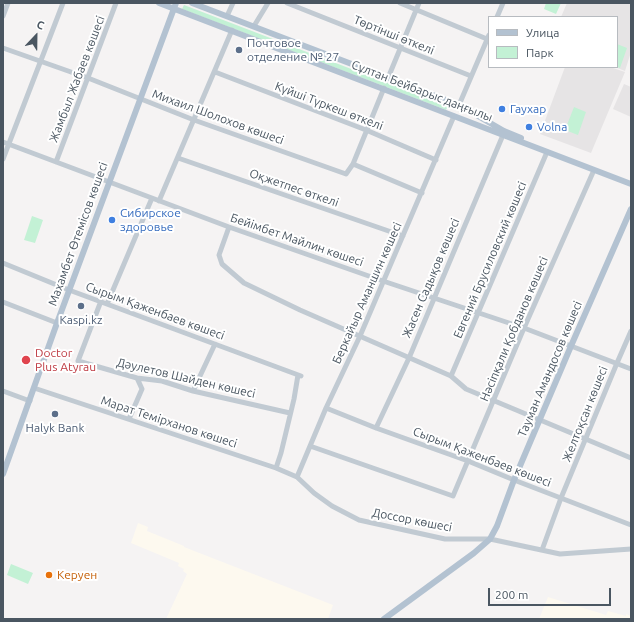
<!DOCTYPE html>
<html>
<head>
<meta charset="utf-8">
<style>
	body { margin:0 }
	#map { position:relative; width:634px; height:622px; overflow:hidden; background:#f5f3f3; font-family:Ubuntu,sans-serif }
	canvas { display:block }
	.frame { position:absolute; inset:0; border:4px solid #4a5661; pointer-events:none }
	.legend { position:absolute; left:488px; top:16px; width:130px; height:52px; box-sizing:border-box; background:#fff; border:1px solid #b7bbc0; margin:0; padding:5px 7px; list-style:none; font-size:12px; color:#4a5661 }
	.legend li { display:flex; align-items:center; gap:8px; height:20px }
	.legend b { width:20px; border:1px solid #b7bbc0 }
	.north { position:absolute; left:16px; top:16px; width:40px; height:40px; -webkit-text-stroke:3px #fff; paint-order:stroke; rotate:22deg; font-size:11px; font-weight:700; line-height:16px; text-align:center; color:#4a5661 }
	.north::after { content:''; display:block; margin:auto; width:14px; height:18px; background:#4a5661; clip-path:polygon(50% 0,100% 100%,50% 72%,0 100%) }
	.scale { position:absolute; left:488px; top:588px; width:123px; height:18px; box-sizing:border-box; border:2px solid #4a5661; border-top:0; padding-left:5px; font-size:12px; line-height:14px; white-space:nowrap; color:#4a5661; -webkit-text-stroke:3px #fff; paint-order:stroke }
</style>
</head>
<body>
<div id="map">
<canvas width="634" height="622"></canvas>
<div class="frame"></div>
<ul class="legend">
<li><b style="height:5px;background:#b3c2d1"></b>Улица</li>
<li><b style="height:11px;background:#c3f1d5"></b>Парк</li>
</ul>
<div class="north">С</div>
<div class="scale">200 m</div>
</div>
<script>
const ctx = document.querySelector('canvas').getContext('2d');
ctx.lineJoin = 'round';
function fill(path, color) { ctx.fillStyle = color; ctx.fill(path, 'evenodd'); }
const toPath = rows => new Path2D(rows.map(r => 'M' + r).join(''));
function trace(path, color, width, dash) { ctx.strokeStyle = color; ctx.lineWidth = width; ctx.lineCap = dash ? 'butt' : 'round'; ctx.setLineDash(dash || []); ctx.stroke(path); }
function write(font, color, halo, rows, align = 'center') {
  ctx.font = font + ' Ubuntu,sans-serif'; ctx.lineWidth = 4; ctx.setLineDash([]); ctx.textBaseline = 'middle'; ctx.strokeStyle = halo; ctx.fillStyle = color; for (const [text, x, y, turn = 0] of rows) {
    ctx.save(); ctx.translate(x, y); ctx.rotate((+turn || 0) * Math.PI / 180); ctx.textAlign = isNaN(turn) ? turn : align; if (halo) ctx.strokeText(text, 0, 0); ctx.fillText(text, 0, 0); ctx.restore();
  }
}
const commercial = toPath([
	[138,523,148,527,147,531,184,546,184,547,333,605,328,619,166,619,187,574,183,571,184,569,178,566,179,563,131,543],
	[548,597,606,615,608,611,626,616,626,614,631,616,631,619,539,619]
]);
const education = toPath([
	[567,3,631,3,631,52,625,71,615,67,617,67,617,17,561,17],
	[565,67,610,67,625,72,591,153,540,134],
	[624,84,631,87,631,117,613,109]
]);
const green = toPath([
	[546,3,561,3,556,14,544,9],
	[184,5,448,106,446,110,182,9],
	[617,44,627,48,620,68,617,67],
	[574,107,586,112,578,135,565,130],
	[32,216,43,220,35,243,24,240],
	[11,564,33,573,28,584,7,575]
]);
const minor = toPath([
	[287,3,471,76],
	[400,3,487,39],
	[3,16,8,3],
	[227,16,233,3],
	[497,17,503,3],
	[254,26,268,3],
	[3,48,88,78,194,120,346,174,353,164,422,193],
	[215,72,366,130,436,160],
	[388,78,419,3],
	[459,105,489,35],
	[3,142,229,227,383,281,524,328,631,369],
	[178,158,403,236],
	[3,159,63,3],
	[56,162,116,3],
	[353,164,384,88],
	[159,201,232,30],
	[229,227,219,255,222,264,244,283,300,310,451,376,466,389,631,458],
	[3,263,69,290,301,376],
	[101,301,78,361,137,378,162,381,193,391,290,413],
	[3,302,57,323],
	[107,304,152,198],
	[451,376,547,152],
	[34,388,276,468,297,477,314,493,332,506,359,520,445,539,490,539,560,554,631,549],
	[3,391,30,401],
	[193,391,215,344],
	[326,408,376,428,468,461,514,480,631,525],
	[129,419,142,389,137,378],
	[376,428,409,358,503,135],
	[310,446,453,496,524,328,594,170],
	[276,468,281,453,294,399,298,375],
	[297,477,326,408,360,336,454,116],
	[542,550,561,498,617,363,631,331]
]);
const major = toPath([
	[159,3,631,184],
	[192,3,459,105,504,131,521,138],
	[3,474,57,323,176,3],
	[384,619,474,553,490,539,497,526,514,480,571,346,631,209]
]);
const markers = [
	[239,50,4,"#5c6f8a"],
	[502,109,4,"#3f7fe0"],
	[529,127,4,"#3f7fe0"],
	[112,220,4,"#3f7fe0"],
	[81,306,4,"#5c6f8a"],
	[26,360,5,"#e0444e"],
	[55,414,4,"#5c6f8a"],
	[49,575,4,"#e8710a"]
];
const streetNames = [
	["Төртінші өткелі",394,35,22],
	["Жамбыл Жабаев көшесі",77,79,-69],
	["Сұлтан Бейбарыс даңғылы",422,91,21],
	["Күйші Түркеш өткелі",329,106,21],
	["Михаил Шолохов көшесі",218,117,20],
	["Оқжетпес өткелі",294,188,19],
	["Махамбет Өтемісов көшесі",78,234,-70],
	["Бейімбет Майлин көшесі",297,240,19],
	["Евгений Брусиловский көшесі",490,260,-67],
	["Жасен Садықов көшесі",431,278,-67],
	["Беркайыр Аманшин көшесі",367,293,-66],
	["Сырым Қаженбаев көшесі",155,311,20],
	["Нәсіпқали Қобданов көшесі",514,329,-67],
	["Тауман Амандосов көшесі",550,369,-67],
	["Дәулетов Шайден көшесі",186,378,13],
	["Желтоқсан көшесі",585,414,-68],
	["Марат Темірханов көшесі",169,422,18],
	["Сырым Қаженбаев көшесі",482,457,21],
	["Доссор көшесі",412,520,11]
];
const serviceNames = [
	["Почтовое",247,43,"left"],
	["отделение № 27",247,57,"left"],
	["Kaspi.kz",81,320],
	["Halyk Bank",55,428]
];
const shopNames = [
	["Гаухар",510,109],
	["Volna",537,127],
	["Сибирское",120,213],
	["здоровье",120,227]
];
const healthNames = [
	["Doctor",35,353],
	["Plus Atyrau",35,367]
];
const foodNames = [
	["Керуен",57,575]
];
fill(commercial, '#fdf9ef');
fill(education, '#e6e4e5');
fill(green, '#c3f1d5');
trace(minor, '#c1cad2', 5);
trace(major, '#b3c2d1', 6);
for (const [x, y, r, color] of markers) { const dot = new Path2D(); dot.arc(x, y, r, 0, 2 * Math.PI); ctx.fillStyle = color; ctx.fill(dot); trace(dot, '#fff', 1.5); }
write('12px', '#4a5661', '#fff', streetNames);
write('12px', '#4e5e75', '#fff', serviceNames);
write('12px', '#366cbe', '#fff', shopNames, 'left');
write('12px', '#be3a42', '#fff', healthNames, 'left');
write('12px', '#c56008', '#fff', foodNames, 'left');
</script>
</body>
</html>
